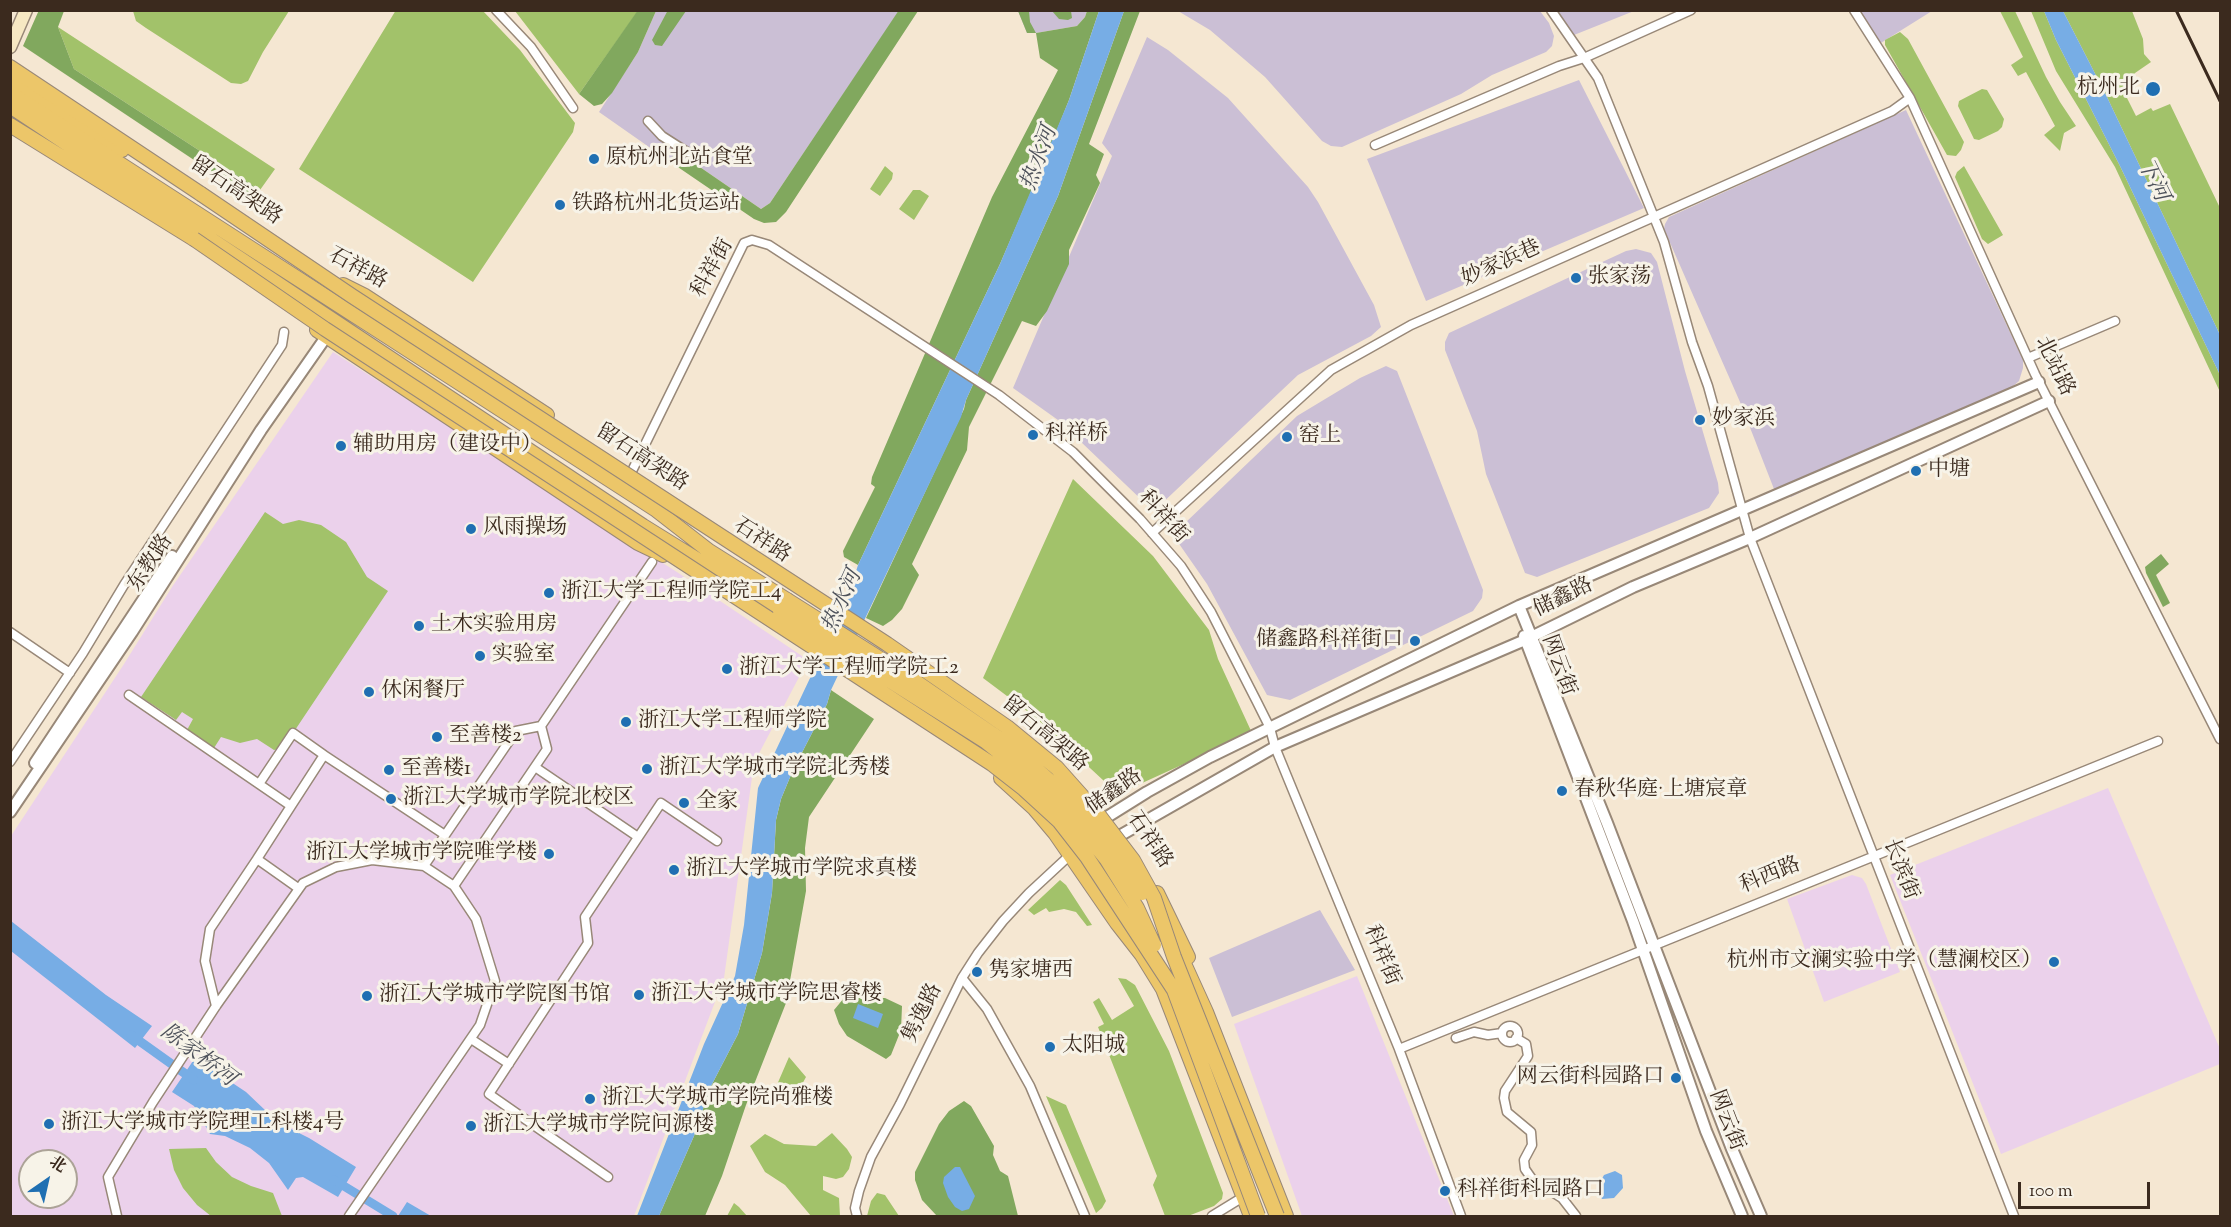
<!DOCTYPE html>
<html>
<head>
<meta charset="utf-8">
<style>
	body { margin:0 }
	#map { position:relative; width:2231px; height:1227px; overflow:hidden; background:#f5e7d2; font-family:"Sorts Mill Goudy","Noto Serif SC",serif }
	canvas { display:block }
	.frame { position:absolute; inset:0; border:12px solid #3b2a1e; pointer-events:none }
	.north { position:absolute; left:18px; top:1149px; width:60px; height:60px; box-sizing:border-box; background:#f7f3e8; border:2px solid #aca397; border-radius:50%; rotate:34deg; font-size:16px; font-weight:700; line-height:24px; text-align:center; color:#3b2a1e }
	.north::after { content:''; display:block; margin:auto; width:21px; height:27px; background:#1f6fb2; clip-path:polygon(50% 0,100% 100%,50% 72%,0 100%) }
	.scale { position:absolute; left:2018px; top:1182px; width:132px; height:27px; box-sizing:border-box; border:3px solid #3b2a1e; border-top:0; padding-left:8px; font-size:18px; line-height:21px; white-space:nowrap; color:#3b2a1e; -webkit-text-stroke:4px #f7f3e8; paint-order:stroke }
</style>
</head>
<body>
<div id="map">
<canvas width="2231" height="1227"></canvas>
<div class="frame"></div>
<div class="north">北</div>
<div class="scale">100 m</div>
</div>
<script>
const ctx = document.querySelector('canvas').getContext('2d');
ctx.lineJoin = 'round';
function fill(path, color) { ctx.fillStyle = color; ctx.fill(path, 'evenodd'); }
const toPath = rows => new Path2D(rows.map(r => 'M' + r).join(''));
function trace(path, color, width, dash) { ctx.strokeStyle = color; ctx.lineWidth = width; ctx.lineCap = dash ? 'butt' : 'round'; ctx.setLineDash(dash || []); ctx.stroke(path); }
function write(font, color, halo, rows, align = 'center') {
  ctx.font = font + ' "Sorts Mill Goudy","Noto Serif SC",serif'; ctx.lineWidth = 6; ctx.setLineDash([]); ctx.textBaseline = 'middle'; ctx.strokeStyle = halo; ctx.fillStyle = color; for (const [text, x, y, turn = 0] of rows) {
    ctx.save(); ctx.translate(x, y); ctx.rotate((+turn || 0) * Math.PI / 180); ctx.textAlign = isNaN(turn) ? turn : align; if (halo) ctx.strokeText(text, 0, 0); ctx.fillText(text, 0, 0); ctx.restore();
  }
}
const built = toPath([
	[333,352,680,574,808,660,754,763,724,978,634,1216,11,1216,11,836,124,664,172,587],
	[30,1161,66,1161,66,1197,30,1197],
	[2108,788,2220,1049,2220,1064,2001,1154,1890,875],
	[1852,875,1862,878,1866,884,1900,972,1824,1002,1787,899],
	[1357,976,1454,1216,1302,1216,1234,1024]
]);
const industrial = toPath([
	[656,11,899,11,770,203,761,209,694,163,673,156,669,161,599,112,638,52],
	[1018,11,1087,11,1085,17,1077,26,1036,33,1027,33],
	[1178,11,1540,11,1549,23,1554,36,1552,46,1546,52,1492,75,1461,94,1342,147,1331,146,1322,141,1265,77,1210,30],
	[1554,11,1634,11,1574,35],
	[1855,11,1932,11,1876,46],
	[1147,37,1168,50,1228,98,1308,187,1318,202,1374,305,1381,327,1371,336,1298,375,1157,508,1147,505,1058,420,1013,388,1112,156,1102,143],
	[1579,80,1644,208,1426,301,1367,159],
	[1906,110,2023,360,2023,368,2019,381,2005,393,1791,497,1774,489,1740,402,1664,229,1665,224,1669,217],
	[1636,249,1651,253,1657,262,1685,371,1718,483,1719,493,1709,508,1537,577,1525,573,1486,474,1477,431,1445,350,1445,342,1449,333,1626,251],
	[1386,366,1397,371,1483,590,1482,598,1473,611,1290,700,1267,695,1207,584,1175,538,1184,524,1297,416,1360,378],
	[1320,910,1355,970,1232,1017,1209,958]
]);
const green = toPath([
	[396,10,483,11,520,50,575,123,573,132,473,282,299,169],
	[133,11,133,10,289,11,263,52,248,81,241,84,231,83,146,28,136,21],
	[515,11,638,11,579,94],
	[2000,11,2015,11,2046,77,2060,102,2076,126,2064,133,2060,151,2044,135,2055,126,2026,72,2018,76,2011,65,2023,57],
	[2031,11,2044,11,2056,40,2120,166,2220,375,2220,392,2115,167,2056,71],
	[2063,11,2132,11,2143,39,2144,54,2151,62,2135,73,2123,90,2136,116,2151,108,2153,111,2170,104,2220,208,2220,335,2107,97],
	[58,27,275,169,260,190,74,69],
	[1900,32,1908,39,1964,142,1961,150,1956,156,1947,155,1885,45,1885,40],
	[1982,89,1987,90,2004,119,2002,127,1998,131,1979,140,1974,139,1958,106,1959,101],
	[885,166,893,173,892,179,880,196,870,189],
	[1964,166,2003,235,1988,244,1982,239,1955,177,1957,172],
	[913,190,920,190,929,196,914,220,899,209],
	[1073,479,1153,556,1209,630,1218,659,1252,733,1118,794,1035,717,983,678],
	[265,512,283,524,299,520,321,525,346,542,367,577,388,591,283,748,274,750,257,739,240,743,221,737,214,748,187,730,193,719,182,712,176,720,141,697],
	[1060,880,1066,885,1092,925,1087,926,1076,912,1064,909,1049,912,1046,908,1034,915,1028,910],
	[1118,978,1126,979,1135,985,1169,1051,1223,1193,1222,1199,1214,1206,1188,1216,1165,1216,1153,1185,1157,1176,1098,1027,1104,1024,1093,1002,1099,998,1112,1020,1134,1006],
	[789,1057,806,1077,800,1088,799,1097,783,1093,776,1087],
	[1046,1096,1066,1105,1106,1201,1102,1208,1096,1213],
	[832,1133,847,1149,852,1157,849,1169,843,1177,836,1179,823,1176,823,1190,839,1198,840,1216,811,1216,785,1185,765,1172,750,1146,765,1134,784,1144,816,1146],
	[206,1148,216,1162,232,1177,251,1186,273,1193,282,1216,211,1216,197,1205,183,1188,174,1170,169,1149],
	[877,1193,885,1195,899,1216,867,1216,871,1201],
	[734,1203,739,1207,747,1216,727,1216]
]);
const forest = toPath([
	[39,10,64,11,58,27,74,69,260,190,254,200,23,46],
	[638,10,656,11,638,52,612,93,602,104,594,106,579,94],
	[668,10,686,11,662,46,655,45,652,40],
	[899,10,918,11,786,212,776,222,764,223,754,219,669,161,673,156,694,163,761,209,770,203],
	[1018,11,1029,11,1030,22,1036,33,1077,26,1085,17,1087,11,1099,11,1069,100,1046,157,1000,264,858,565,844,557,843,551,875,487,871,484,872,477,992,197,1058,70,1040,58,1036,33,1027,33],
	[1052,11,1071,11,1072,18,1068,20,1059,19],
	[1124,11,1140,11,1089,144,1104,154,1096,175,1100,183,1069,250,1069,264,1047,311,1036,326,1022,321,969,427,967,450,912,564,919,575,902,609,892,620,883,626,866,618,964,409,966,400,1058,196],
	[2161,554,2169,564,2156,575,2170,603,2163,607,2146,573,2145,567],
	[831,690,874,719,809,817,805,848,806,891,786,1003,746,1105,722,1176,705,1216,659,1216,694,1136,710,1088,738,1034,762,953,772,893,776,820,781,799,793,770,827,704],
	[844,998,885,998,902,1006,901,1030,891,1055,886,1059,847,1036,839,1024,834,1010],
	[964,1101,971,1106,994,1146,993,1155,1000,1171,1008,1176,1018,1216,937,1216,922,1200,915,1180,915,1172,939,1124,949,1111]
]);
const water = toPath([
	[1099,11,1124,11,1058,196,966,400,961,417,831,690,827,704,793,770,781,799,776,820,772,893,762,953,738,1034,710,1088,694,1136,659,1216,637,1216,704,1044,735,976,744,925,758,788,847,600,858,565,1000,264,1069,100],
	[2044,11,2063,11,2107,97,2220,335,2220,375,2120,166,2056,40],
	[11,921,106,995,152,1026,135,1048,11,951],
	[858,1004,883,1014,878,1028,853,1018],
	[195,1058,246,1092,266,1111,285,1126,309,1138,356,1167,338,1197,303,1177,296,1178,288,1190,269,1163,250,1148,225,1136,210,1134,194,1106,172,1092],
	[955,1167,960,1167,975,1196,969,1209,962,1211,955,1207,948,1197,943,1183,944,1177],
	[1615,1171,1622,1175,1623,1188,1614,1198,1602,1199,1598,1192,1599,1184,1604,1175],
	[407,1202,431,1216,398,1216]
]);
const canal = toPath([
	[131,1035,194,1080],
	[334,1180,393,1216]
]);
const minor = toPath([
	[496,10,531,47,573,108],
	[1551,10,1598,78,1664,242,1692,342,1708,386,1750,538,2014,1216],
	[1854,10,1910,98,2035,374,2220,739],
	[648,121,662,136,687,152,702,156],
	[1375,145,1559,66,1584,58,1691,10],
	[2028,358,2115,321],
	[632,471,744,243,752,240,769,245,999,395,1073,452,1140,519,1181,566,1211,612,1257,702,1270,728,1275,747,1399,1049,1461,1216],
	[1152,533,1331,370,1411,325,1892,111,1910,98],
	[10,632,70,673],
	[129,695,291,806,257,859],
	[324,755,445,835],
	[10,762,83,653,124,585,282,345,284,332],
	[535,767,638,837],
	[259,784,293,733,324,755,291,806],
	[424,866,516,731,541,726,652,562],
	[454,886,547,749,541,726],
	[962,978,987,1009,1030,1086,1085,1216],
	[216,1006,205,961,210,929,257,859,298,888],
	'1502 1034a8 8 0 1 1 16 0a8 8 0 1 1-16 0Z',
	[1456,1038,1474,1032,1488,1035,1502,1033],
	[1516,1038,1526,1044,1528,1056,1505,1091,1504,1098,1507,1112,1531,1132,1532,1145,1524,1160,1525,1169,1532,1179,1562,1198,1576,1216],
	[471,1039,509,1064],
	[1399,1049,2158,741],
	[608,1177,489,1094,588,943,585,917,661,803,717,841],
	[117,1216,108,1177,153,1102,216,1006,303,883,336,867,372,860,424,866,454,886,476,919,495,981,480,1025,349,1216],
	[857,1216,855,1208,859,1191,871,1157,900,1104,962,978,978,953,1003,921,1029,893,1070,855],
	[1212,1216,1243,1197]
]);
const tertiary = toPath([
	[1519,606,1607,823,1732,1149,1761,1216],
	[1524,636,1633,921,1706,1131,1742,1216],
	[35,763,172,556],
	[10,812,132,632,261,430,326,337],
	[1099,825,1107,817,1147,792,1210,757,1519,606,2039,382],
	[1109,839,1121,835,1275,747,1525,640,1633,587,1750,538,2049,401]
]);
const secondary = toPath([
	[10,47,26,10]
]);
const primary = toPath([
	[10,78,122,150],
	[343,285,365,296,547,415],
	[317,330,638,543,663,555],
	[1001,778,1034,808,1055,833,1117,923,1142,955,1163,989,1251,1216],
	[1157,893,1188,957]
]);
const trunk = toPath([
	[10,67,201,194],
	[10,93,655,509,709,551,787,600],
	[10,106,643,526,780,611],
	[10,125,194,239],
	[462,425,482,441],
	[1176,946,1206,1012,1286,1216]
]);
const rail = toPath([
	[2176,10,2220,101]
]);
const trunkBridge = toPath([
	[201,194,352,296,887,644,1007,727,1057,768,1098,814,1133,860,1154,898,1174,957,1277,1216],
	[194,239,325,329,992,764,1024,789,1059,821,1087,857,1174,990,1258,1216],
	[787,600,909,677,1010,746,1084,811,1114,851,1142,893],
	[780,611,985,741,1029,776,1075,820,1107,860,1137,908,1154,945]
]);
const markers = [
	[2153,89,8,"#1f6fb2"],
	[594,159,6,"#1f6fb2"],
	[560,205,6,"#1f6fb2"],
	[1576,278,6,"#1f6fb2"],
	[1700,420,6,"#1f6fb2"],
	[1033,435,6,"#1f6fb2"],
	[1287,437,6,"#1f6fb2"],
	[341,446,6,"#1f6fb2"],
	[1916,471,6,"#1f6fb2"],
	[471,529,6,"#1f6fb2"],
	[549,593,6,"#1f6fb2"],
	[419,626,6,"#1f6fb2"],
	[1415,641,6,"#1f6fb2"],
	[480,656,6,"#1f6fb2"],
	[727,669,6,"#1f6fb2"],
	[369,692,6,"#1f6fb2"],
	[626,722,6,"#1f6fb2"],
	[437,737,6,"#1f6fb2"],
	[647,769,6,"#1f6fb2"],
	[389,770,6,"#1f6fb2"],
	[1562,791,6,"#1f6fb2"],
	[391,799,6,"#1f6fb2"],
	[684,803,6,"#1f6fb2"],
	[549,854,6,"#1f6fb2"],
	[674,870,6,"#1f6fb2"],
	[2054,962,6,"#1f6fb2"],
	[977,972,6,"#1f6fb2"],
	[639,995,6,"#1f6fb2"],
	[367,996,6,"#1f6fb2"],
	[1050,1047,6,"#1f6fb2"],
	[1676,1078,6,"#1f6fb2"],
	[590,1099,6,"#1f6fb2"],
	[49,1124,6,"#1f6fb2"],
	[471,1126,6,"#1f6fb2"],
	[1445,1191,6,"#1f6fb2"]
];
const poiNames = [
	["杭州北",2140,89,"right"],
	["原杭州北站食堂",606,159],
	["铁路杭州北货运站",572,205],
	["张家荡",1588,278],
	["妙家浜",1712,420],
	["科祥桥",1045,435],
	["窑上",1299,437],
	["辅助用房（建设中）",353,446],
	["中塘",1928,471],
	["风雨操场",483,529],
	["浙江大学工程师学院工4",561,593],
	["土木实验用房",431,626],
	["储鑫路科祥街口",1403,641,"right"],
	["实验室",492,656],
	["浙江大学工程师学院工2",739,669],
	["休闲餐厅",381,692],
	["浙江大学工程师学院",638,722],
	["至善楼2",449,737],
	["浙江大学城市学院北秀楼",659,769],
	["至善楼1",401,770],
	["春秋华庭·上塘宸章",1574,791],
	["浙江大学城市学院北校区",403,799],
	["全家",696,803],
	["浙江大学城市学院唯学楼",537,854,"right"],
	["浙江大学城市学院求真楼",686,870],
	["杭州市文澜实验中学（慧澜校区）",2042,962,"right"],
	["隽家塘西",989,972],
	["浙江大学城市学院思睿楼",651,995],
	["浙江大学城市学院图书馆",379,996],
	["太阳城",1062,1047],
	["网云街科园路口",1664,1078,"right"],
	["浙江大学城市学院尚雅楼",602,1099],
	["浙江大学城市学院理工科楼4号",61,1124],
	["浙江大学城市学院问源楼",483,1126],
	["科祥街科园路口",1457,1191]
];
const streetNames = [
	["留石高架路",235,192,34],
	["妙家浜巷",1502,265,-24],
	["科祥街",714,269,-61],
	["石祥路",357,270,28],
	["北站路",2053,367,64],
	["留石高架路",641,459,33],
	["科祥街",1162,518,48],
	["石祥路",761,542,33],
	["东教路",152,564,-57],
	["储鑫路",1564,599,-26],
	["网云街",1557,666,70],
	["留石高架路",1044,735,40],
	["储鑫路",1115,793,-35],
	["石祥路",1148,841,56],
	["长滨街",1899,870,69],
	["科西路",1771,877,-22],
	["科祥街",1380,956,68],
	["隽逸路",924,1014,-64],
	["网云街",1725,1121,69]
];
const waterNames = [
	["热水河",1041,159,-70],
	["下河",2151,181,64],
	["热水河",844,602,-66],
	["陈家桥河",197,1057,37]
];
fill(built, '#ebd1eb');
fill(industrial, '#cbbfd5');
fill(green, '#a2c26a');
fill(forest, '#81a85e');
fill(water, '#77ade5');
trace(canal, '#77ade5', 9);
trace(minor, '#988878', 11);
trace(tertiary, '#988878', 14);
trace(secondary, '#988878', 15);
trace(primary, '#988878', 16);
trace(trunk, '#988878', 16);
trace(minor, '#fff', 8);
trace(tertiary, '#fff', 10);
trace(secondary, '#f7e8c3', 12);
trace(primary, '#ecc669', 14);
trace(trunk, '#ecc669', 14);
trace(rail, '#3b2a1e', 3);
trace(trunkBridge, '#988878', 16, []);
trace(trunkBridge, '#ecc669', 14);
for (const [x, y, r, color] of markers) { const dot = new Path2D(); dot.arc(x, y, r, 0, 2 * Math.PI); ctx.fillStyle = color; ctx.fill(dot); trace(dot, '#f7f3e8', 2); }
write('21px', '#3b2a1e', '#f7f3e8', poiNames, 'left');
write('21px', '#3b2a1e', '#f7f3e8', streetNames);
write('italic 22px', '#4d515a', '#f7f3e8', waterNames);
</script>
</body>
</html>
